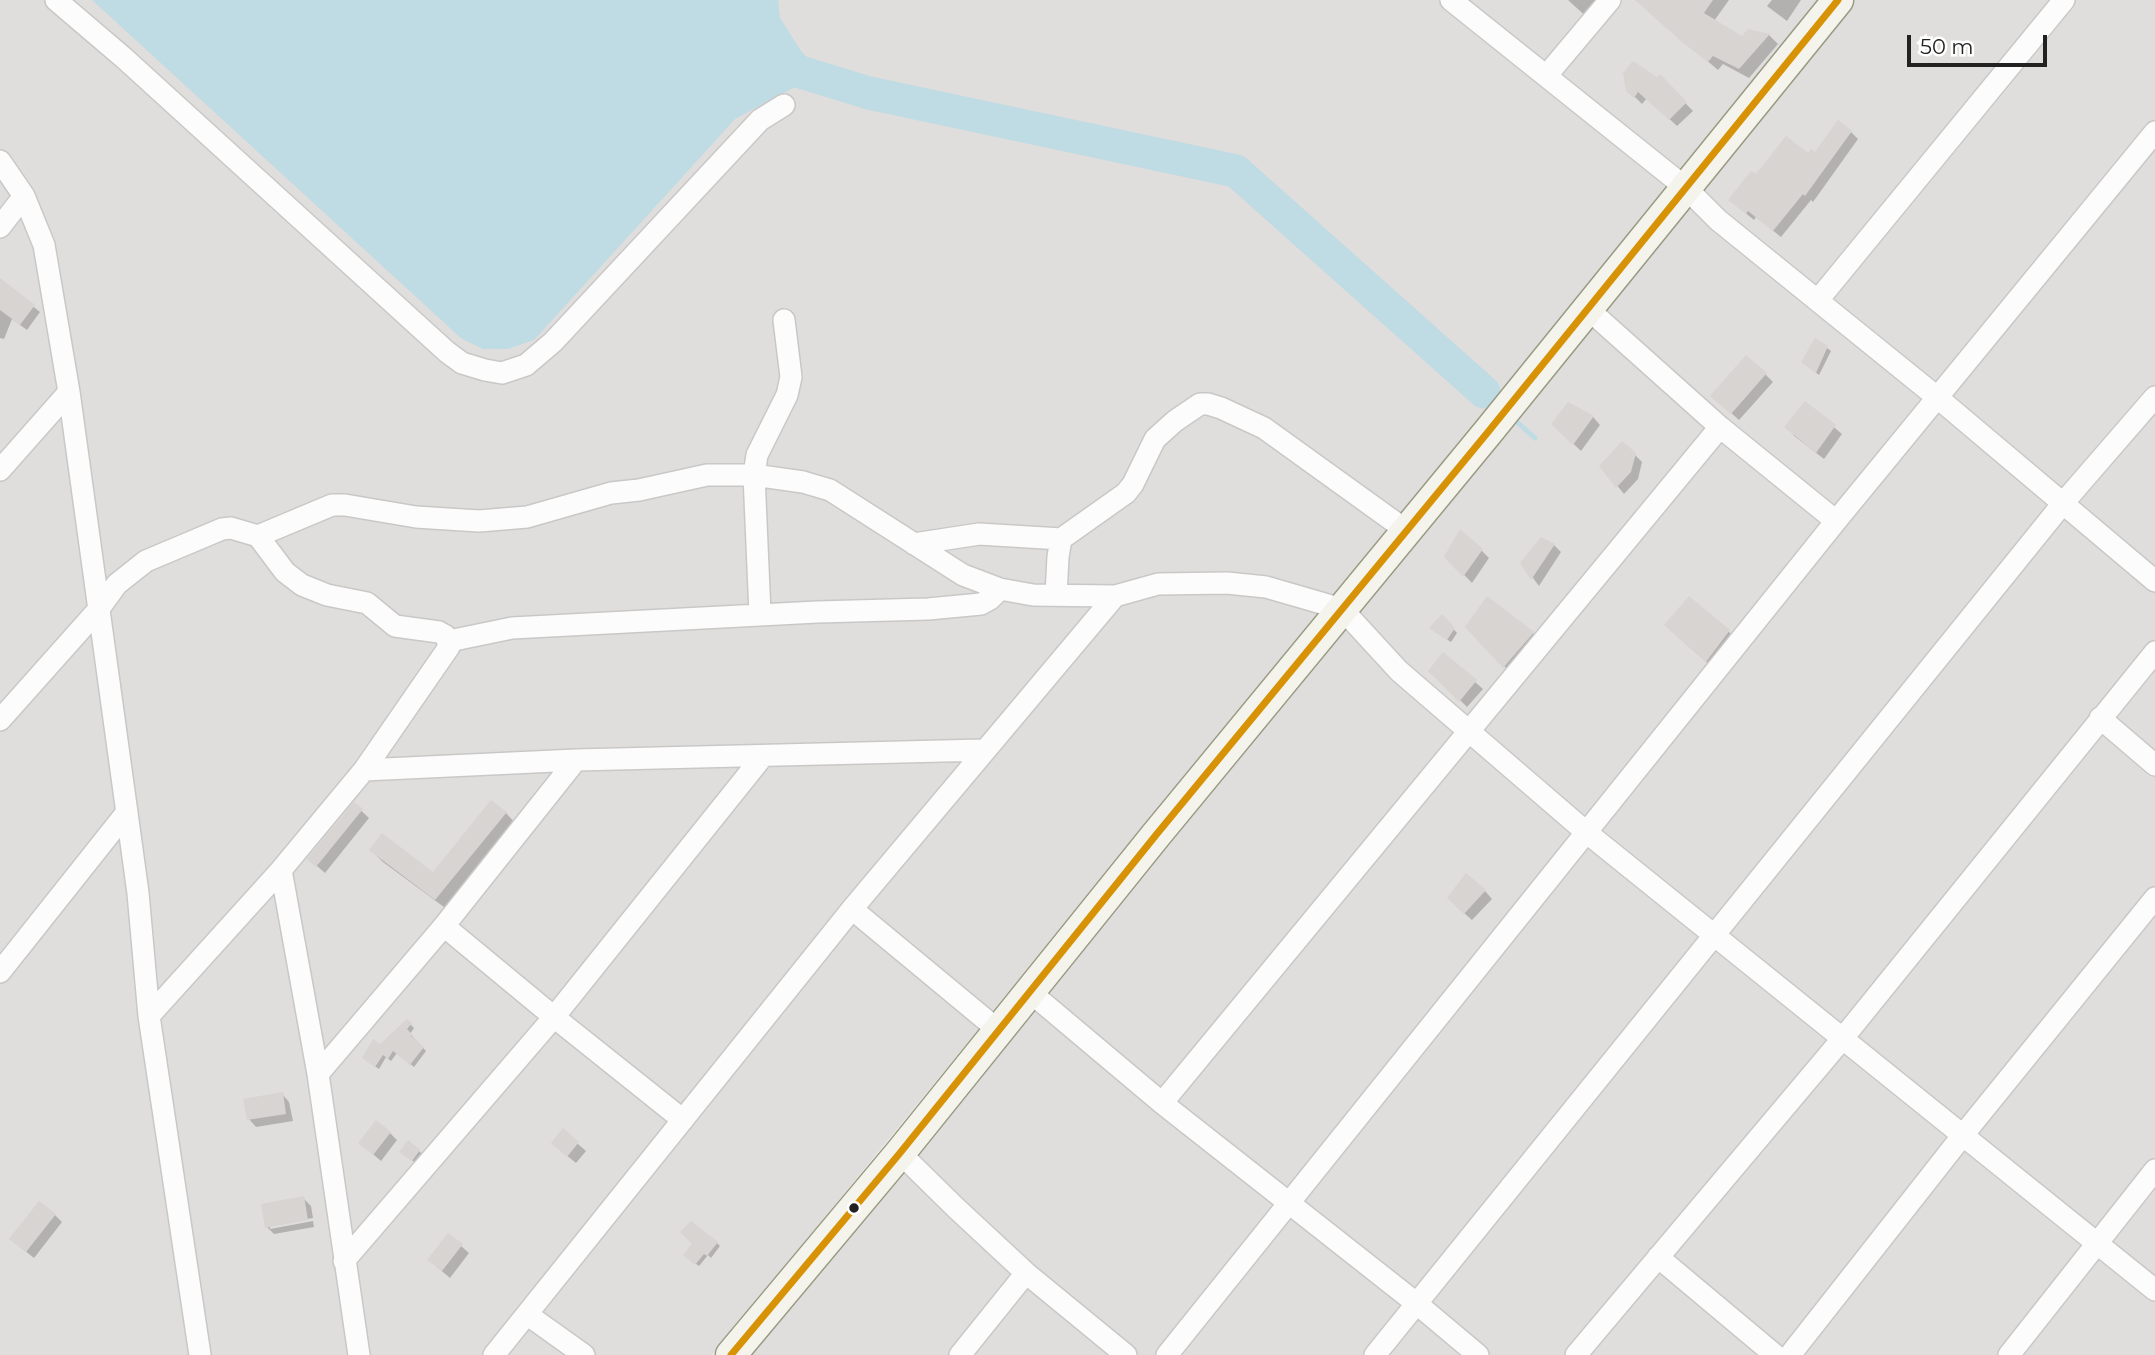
<!DOCTYPE html>
<html>
<head>
<meta charset="utf-8">
<style>
	body { margin:0 }
	#map { position:relative; width:2155px; height:1355px; overflow:hidden; background:#f0eeeb; font-family:Montserrat,sans-serif }
	canvas { display:block }
	.scale { position:absolute; left:1907px; top:35px; width:140px; height:32px; box-sizing:border-box; border:4px solid #222; border-top:0; padding-left:9px; font-size:21px; line-height:24px; white-space:nowrap; color:#222; -webkit-text-stroke:5px #fff; paint-order:stroke }
</style>
</head>
<body>
<div id="map">
<canvas width="2155" height="1355"></canvas>
<div class="scale">50 m</div>
</div>
<script>
const ctx = document.querySelector('canvas').getContext('2d');
ctx.lineJoin = 'round';
function fill(path, color) { ctx.fillStyle = color; ctx.fill(path, 'evenodd'); }
const toPath = rows => new Path2D(rows.map(r => 'M' + r).join(''));
function trace(path, color, width, dash) { ctx.strokeStyle = color; ctx.lineWidth = width; ctx.lineCap = dash ? 'butt' : 'round'; ctx.setLineDash(dash || []); ctx.stroke(path); }
const residential = toPath([
	[0,0,1821,0,712,1355,0,1355],
	[1853,0,2155,0,2155,1355,716,1355,1711,172]
]);
const water = toPath([
	[92,0,778,0,780,18,801,51,816,68,810,87,795,87,735,119,534,340,508,349,483,349,462,339]
]);
const shadow = toPath([
	[1568,0,1605,0,1591,21],
	[1642,0,1729,0,1714,21,1742,38,1749,31,1769,35,1778,44,1749,78,1723,64,1718,70,1650,12],
	[1772,0,1801,0,1787,21,1767,6],
	[1660,77,1693,111,1677,126,1647,98,1642,104,1628,90,1658,80],
	[1851,132,1858,139,1813,202,1811,200,1781,237,1756,217,1754,220,1738,207,1756,177,1815,154],
	[0,280,40,312,27,330,12,319,4,339,0,338],
	[1827,348,1831,351,1819,375,1806,365],
	[1765,374,1773,382,1739,420,1720,403],
	[1805,403,1842,434,1824,459,1793,435],
	[1593,417,1600,425,1581,451,1553,424],
	[1634,454,1642,462,1638,479,1624,494,1601,466],
	[1554,545,1561,552,1539,586,1522,563],
	[1481,550,1489,558,1472,583,1446,556],
	[1442,616,1457,633,1451,642,1434,631],
	[1729,632,1740,643,1718,672,1678,637],
	[1533,633,1544,644,1516,678,1504,666],
	[1443,654,1483,689,1467,707,1430,670],
	[355,805,369,818,325,873,309,859],
	[506,813,517,825,448,910,383,862,371,850,434,875],
	[1485,891,1492,899,1472,920,1456,906],
	[407,1021,414,1028,410,1034,426,1051,414,1067,397,1053,391,1061,386,1057,379,1069,367,1061],
	[282,1094,289,1102,293,1121,256,1127,249,1119],
	[563,1131,586,1151,576,1163,560,1150],
	[390,1133,397,1140,381,1161,368,1150],
	[419,1151,422,1154,416,1163,404,1155],
	[303,1198,311,1206,313,1218,270,1225,270,1229,313,1221,314,1227,274,1234,267,1227],
	[55,1215,62,1222,34,1258,19,1246],
	[717,1243,720,1246,711,1258,708,1255,699,1266,688,1258],
	[461,1246,469,1253,450,1278,437,1267]
]);
const stream = toPath([
	[1518,423,1535,438]
]);
const river = toPath([
	[771,63,869,93,1236,171,1484,392]
]);
const building = toPath([
	[1635,0,1713,0,1704,13,1742,36,1748,29,1770,34,1739,69,1713,56,1708,62,1682,42],
	[1633,61,1657,77,1660,74,1687,102,1669,120,1638,92,1634,98,1626,91,1623,73],
	[1838,120,1852,131,1805,196,1803,194,1773,231,1748,211,1746,214,1728,200,1751,171,1756,174,1786,136,1808,153,1811,149,1815,152],
	[0,278,35,305,20,325,0,310],
	[1815,338,1828,346,1816,373,1801,362],
	[1746,355,1767,373,1731,414,1710,396],
	[1805,401,1836,425,1816,453,1784,427],
	[1568,402,1594,416,1573,445,1551,424],
	[1622,441,1636,453,1631,472,1616,488,1599,466],
	[1460,529,1483,549,1463,577,1444,557],
	[1541,537,1555,544,1531,580,1520,563],
	[1487,596,1534,632,1503,668,1465,627],
	[1689,596,1730,630,1706,662,1664,625],
	[1442,614,1455,628,1447,640,1429,628],
	[1443,652,1477,680,1459,702,1428,671],
	[491,800,507,812,435,900,369,850,382,833,433,872],
	[354,802,363,809,316,867,307,859],
	[1466,873,1486,890,1464,914,1447,898],
	[407,1019,412,1023,407,1029,412,1034,411,1036,424,1047,410,1065,393,1051,388,1059,383,1055,375,1067,362,1058,373,1039,380,1044],
	[283,1092,286,1114,247,1120,243,1099],
	[376,1120,391,1132,373,1155,358,1143],
	[563,1128,579,1142,567,1157,551,1143],
	[408,1140,420,1150,412,1161,399,1152],
	[304,1196,308,1220,265,1228,261,1204],
	[39,1201,56,1214,26,1252,9,1239],
	[691,1221,718,1242,707,1256,704,1254,695,1265,683,1255,692,1244,680,1232],
	[448,1233,463,1244,442,1271,427,1260]
]);
const minor = toPath([
	[56,0,124,58,447,352,462,363,485,370,502,373,526,365,553,342,760,120,784,105],
	[1451,0,1686,188,1718,220,1938,398,2155,581],
	[1547,75,1610,0],
	[0,161,24,196,44,245,69,392,138,893,149,1016,200,1355],
	[0,227,24,196],
	[1818,300,2064,0],
	[1588,309,1720,427,1836,521],
	[0,470,69,392],
	[914,544,979,534,1061,539],
	[1056,595,1058,557,1061,539,1126,493,1133,484,1155,439,1175,421,1200,404,1208,404,1221,408,1264,428,1407,531],
	[760,614,754,475,757,455,787,395,791,377,784,320],
	[449,641,512,628,817,612,928,609,981,604,990,599,1000,589],
	[2100,718,2155,765],
	[0,720,98,610,117,584,146,561,222,529,231,528,258,536,332,505,345,505,416,517,479,521,527,517,611,493,639,490,707,475,754,475,803,482,830,490,963,575,1000,589,1033,595,1115,596],
	[364,770,576,760,983,750],
	[281,870,318,1074,359,1355],
	[852,909,998,1030],
	[444,926,554,1017,683,1120],
	[0,972,127,812],
	[1030,992,1162,1103,1416,1303,1478,1355],
	[149,1016,281,870,364,770,449,647,446,636,439,632,395,626,367,603,327,595,302,585,285,572,258,536],
	[318,1074,444,926,576,760],
	[1162,1103,1720,427],
	[900,1153,956,1208,1026,1273,1126,1355],
	[1658,1257,1775,1355],
	[344,1261,554,1017,763,756],
	[528,1315,584,1355],
	[494,1355,852,909,1115,596,1158,584,1227,583,1266,587,1342,609,1399,671,1586,832,2155,1290],
	[960,1355,1026,1273],
	[1167,1355,1836,521,2155,132],
	[1375,1355,2064,502,2155,397],
	[1576,1355,1843,1038,2155,652],
	[1790,1355,1963,1135,2155,898],
	[2009,1355,2155,1170]
]);
const secondary = toPath([
	[731,1355,900,1153,1156,835,1488,432,1838,0]
]);
const bus1 = toPath([
	[731,1355,900,1153,1156,835,1488,432,1838,0]
]);
const markers = [
	[854,1208,6,"#222"]
];
fill(residential, '#dfdedc');
fill(water, '#bfdbe3');
fill(shadow, '#0003');
trace(stream, '#bfdbe3', 5);
trace(river, '#bfdbe3', 33);
fill(building, '#d7d4d2');
trace(minor, '#c9c8c7', 24);
trace(secondary, '#999a82', 33);
trace(minor, '#fdfcfc', 21);
trace(secondary, '#f4f4ed', 30);
trace(bus1, '#d79205', 7);
for (const [x, y, r, color] of markers) { const dot = new Path2D(); dot.arc(x, y, r, 0, 2 * Math.PI); ctx.fillStyle = color; ctx.fill(dot); trace(dot, '#fff', 2.5); }
</script>
</body>
</html>
